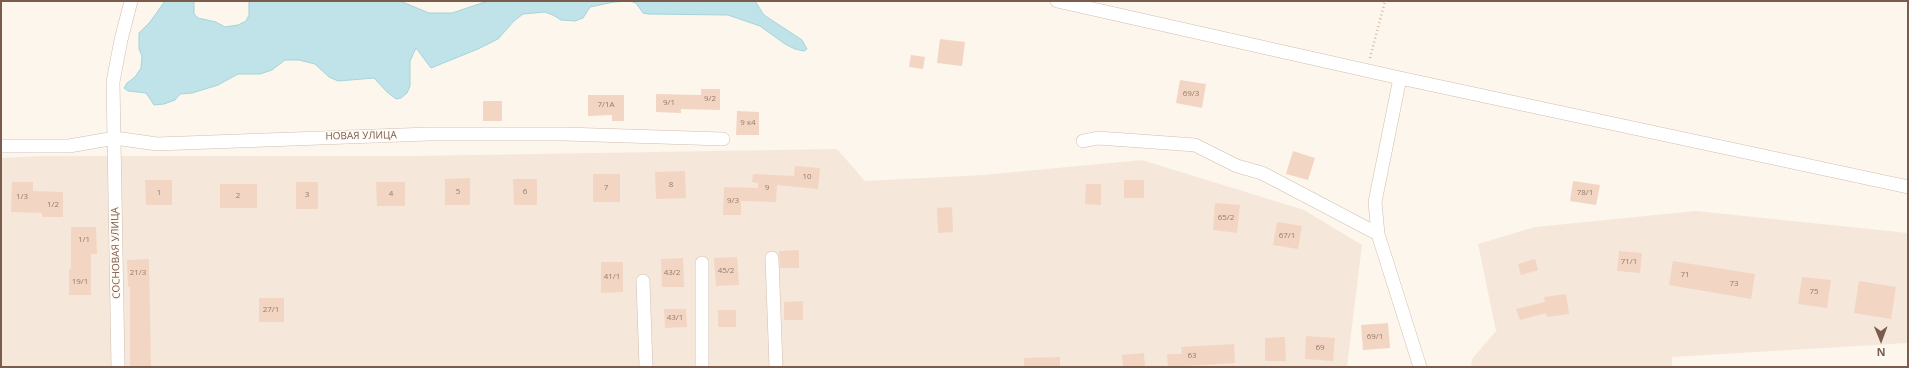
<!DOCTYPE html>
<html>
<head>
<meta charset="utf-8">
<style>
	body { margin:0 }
	#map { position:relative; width:1909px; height:368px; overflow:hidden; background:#fdf6ec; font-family:"Open Sans",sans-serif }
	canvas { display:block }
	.frame { position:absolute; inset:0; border:2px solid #7a5c4d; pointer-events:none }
	.north { position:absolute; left:1861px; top:320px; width:40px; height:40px; -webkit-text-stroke:3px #fffaf3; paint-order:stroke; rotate:179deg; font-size:11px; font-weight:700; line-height:16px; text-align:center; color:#7a5c4d }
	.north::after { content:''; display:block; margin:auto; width:14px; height:18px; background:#7a5c4d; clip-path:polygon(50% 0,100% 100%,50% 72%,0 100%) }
</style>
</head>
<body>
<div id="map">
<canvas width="1909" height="368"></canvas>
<div class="frame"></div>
<div class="north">N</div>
</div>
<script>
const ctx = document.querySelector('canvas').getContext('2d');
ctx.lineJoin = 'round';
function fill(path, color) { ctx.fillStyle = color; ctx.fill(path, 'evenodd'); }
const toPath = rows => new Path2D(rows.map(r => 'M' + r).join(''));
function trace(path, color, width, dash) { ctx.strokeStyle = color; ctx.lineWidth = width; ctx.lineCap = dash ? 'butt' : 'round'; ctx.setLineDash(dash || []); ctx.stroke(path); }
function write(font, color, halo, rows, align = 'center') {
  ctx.font = font + ' "Open Sans",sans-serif'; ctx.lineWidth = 3; ctx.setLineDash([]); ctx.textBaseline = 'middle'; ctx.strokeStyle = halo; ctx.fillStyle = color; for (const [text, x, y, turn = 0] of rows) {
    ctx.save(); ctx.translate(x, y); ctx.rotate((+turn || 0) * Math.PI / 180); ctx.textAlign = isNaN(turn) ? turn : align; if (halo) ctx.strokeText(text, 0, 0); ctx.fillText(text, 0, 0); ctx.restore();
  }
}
const residential = toPath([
	[837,149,865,181,983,175,1142,160,1304,210,1362,245,1347,367,1,367,1,158,40,156,413,156],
	[1696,211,1908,233,1908,343,1672,357,1672,367,1471,367,1472,359,1496,331,1478,244,1535,227]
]);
const water = toPath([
	[165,1,194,1,194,14,198,18,216,22,225,27,238,25,246,21,249,15,249,1,400,1,429,13,452,13,488,1,755,1,764,15,802,40,807,49,804,51,795,49,785,44,760,26,728,15,648,14,643,13,636,3,630,1,614,2,590,7,583,18,575,21,561,20,553,15,545,12,523,14,514,21,498,39,478,49,431,68,416,48,410,61,410,86,407,93,401,98,396,99,387,92,374,78,338,81,329,77,315,64,299,60,285,60,272,70,260,74,238,74,218,85,192,93,180,94,175,100,164,104,154,105,146,93,128,91,124,88,127,83,135,77,141,68,142,56,139,49,139,33,150,22,165,1]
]);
const building = toPath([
	[940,39,965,42,962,66,937,63],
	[911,55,925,57,923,69,909,67],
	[1180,80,1206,84,1202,108,1176,103],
	[701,89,720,89,720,110,681,109,681,113,656,112,656,94,701,95],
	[588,95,624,95,624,121,612,121,612,115,588,116],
	[483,101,502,101,502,121,483,121],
	[737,111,759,112,759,135,736,135],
	[1293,151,1315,158,1308,180,1286,174],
	[795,166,820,168,818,189,777,185,776,202,741,201,741,215,723,215,724,187,758,188,758,183,752,182,753,174,794,176],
	[685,171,686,198,656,199,655,172],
	[593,174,620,174,620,202,593,202],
	[470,178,470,205,445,205,445,179],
	[513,179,537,179,537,205,514,205],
	[145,180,172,180,172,205,146,205],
	[1124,180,1144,180,1144,198,1124,198],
	[1573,181,1600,185,1596,205,1570,201],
	[12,182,33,182,33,191,63,192,63,217,42,217,42,213,11,212],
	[296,182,318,182,318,209,296,209],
	[376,182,405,182,405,206,377,206],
	[220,184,257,184,257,208,220,208],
	[1086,184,1101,184,1101,205,1085,204],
	[1215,203,1240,205,1237,233,1213,230],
	[952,207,953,232,938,233,937,208],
	[1277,222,1302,226,1298,249,1273,245],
	[71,227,96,227,97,254,91,254,91,295,69,295,69,269,71,269],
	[799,250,799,268,780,268,779,251],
	[1619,251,1642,253,1640,273,1617,271],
	[737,257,739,285,716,286,714,258],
	[683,258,684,287,662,287,661,259],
	[149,259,151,367,130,367,130,287,128,287,127,260],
	[1535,259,1538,270,1521,275,1518,264],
	[1673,261,1755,274,1751,299,1669,285],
	[601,262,623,262,623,292,601,293],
	[1802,277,1831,280,1827,308,1798,304],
	[1859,281,1896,287,1891,319,1854,313],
	[1566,294,1569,314,1547,317,1546,313,1520,320,1516,309,1545,302,1544,297],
	[259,298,284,298,284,322,259,322],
	[803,301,803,320,784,320,784,302],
	[664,309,686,309,687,327,665,328],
	[718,310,736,310,736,327,718,327],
	[1388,323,1390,348,1363,350,1361,325],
	[1306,336,1335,338,1333,361,1305,359],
	[1285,337,1286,361,1265,361,1265,338],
	[1234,344,1235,363,1168,367,1167,354,1182,354,1181,347],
	[1144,353,1145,367,1123,367,1122,355],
	[1060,357,1060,367,1024,367,1024,358]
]);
const path = toPath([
	[1370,58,1385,1]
]);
const minor = toPath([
	[1057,1,1400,78,1908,187],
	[1400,78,1375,202,1378,234,1420,367],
	[1083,141,1098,138,1195,145,1237,166,1262,173,1378,234],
	[1,146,69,146,115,138,157,144,429,134,565,134,723,139],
	[772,258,776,367],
	[702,263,702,367],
	[643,281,646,367],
	[118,367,113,82,121,40,131,1]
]);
const numberNames = [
	["69/3",1191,94],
	["9/2",710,99],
	["9/1",669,103],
	["7/1А",606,105],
	["9 к4",748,123],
	["10",807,177],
	["8",671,185],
	["7",606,188],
	["9",767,188],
	["5",458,192],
	["6",525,192],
	["1",159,193],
	["78/1",1585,193],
	["4",391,194],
	["3",307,195],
	["2",238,196],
	["1/3",22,197],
	["9/3",733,201],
	["1/2",53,205],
	["65/2",1226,218],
	["67/1",1287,236],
	["1/1",84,240],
	["71/1",1629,262],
	["45/2",726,271],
	["21/3",138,273],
	["43/2",672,273],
	["71",1685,275],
	["41/1",612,277],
	["19/1",80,282],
	["73",1734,284],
	["75",1814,292],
	["27/1",271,310],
	["43/1",675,318],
	["69/1",1375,337],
	["69",1320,348],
	["63",1192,356]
];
const streetNames = [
	["НОВАЯ УЛИЦА",361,136,-1],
	["СОСНОВАЯ УЛИЦА",116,253,-91]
];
fill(residential, '#f5e8da');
fill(water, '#bfe3e8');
trace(water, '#a5d3da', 1);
fill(building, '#f3d5c3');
trace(minor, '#d1beb0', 14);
trace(path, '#d9b8a5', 2.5, [1, 3]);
trace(minor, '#fff', 13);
write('8px', '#987a6a', null, numberNames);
write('10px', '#7a5c4d', '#fffaf3', streetNames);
</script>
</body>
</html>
